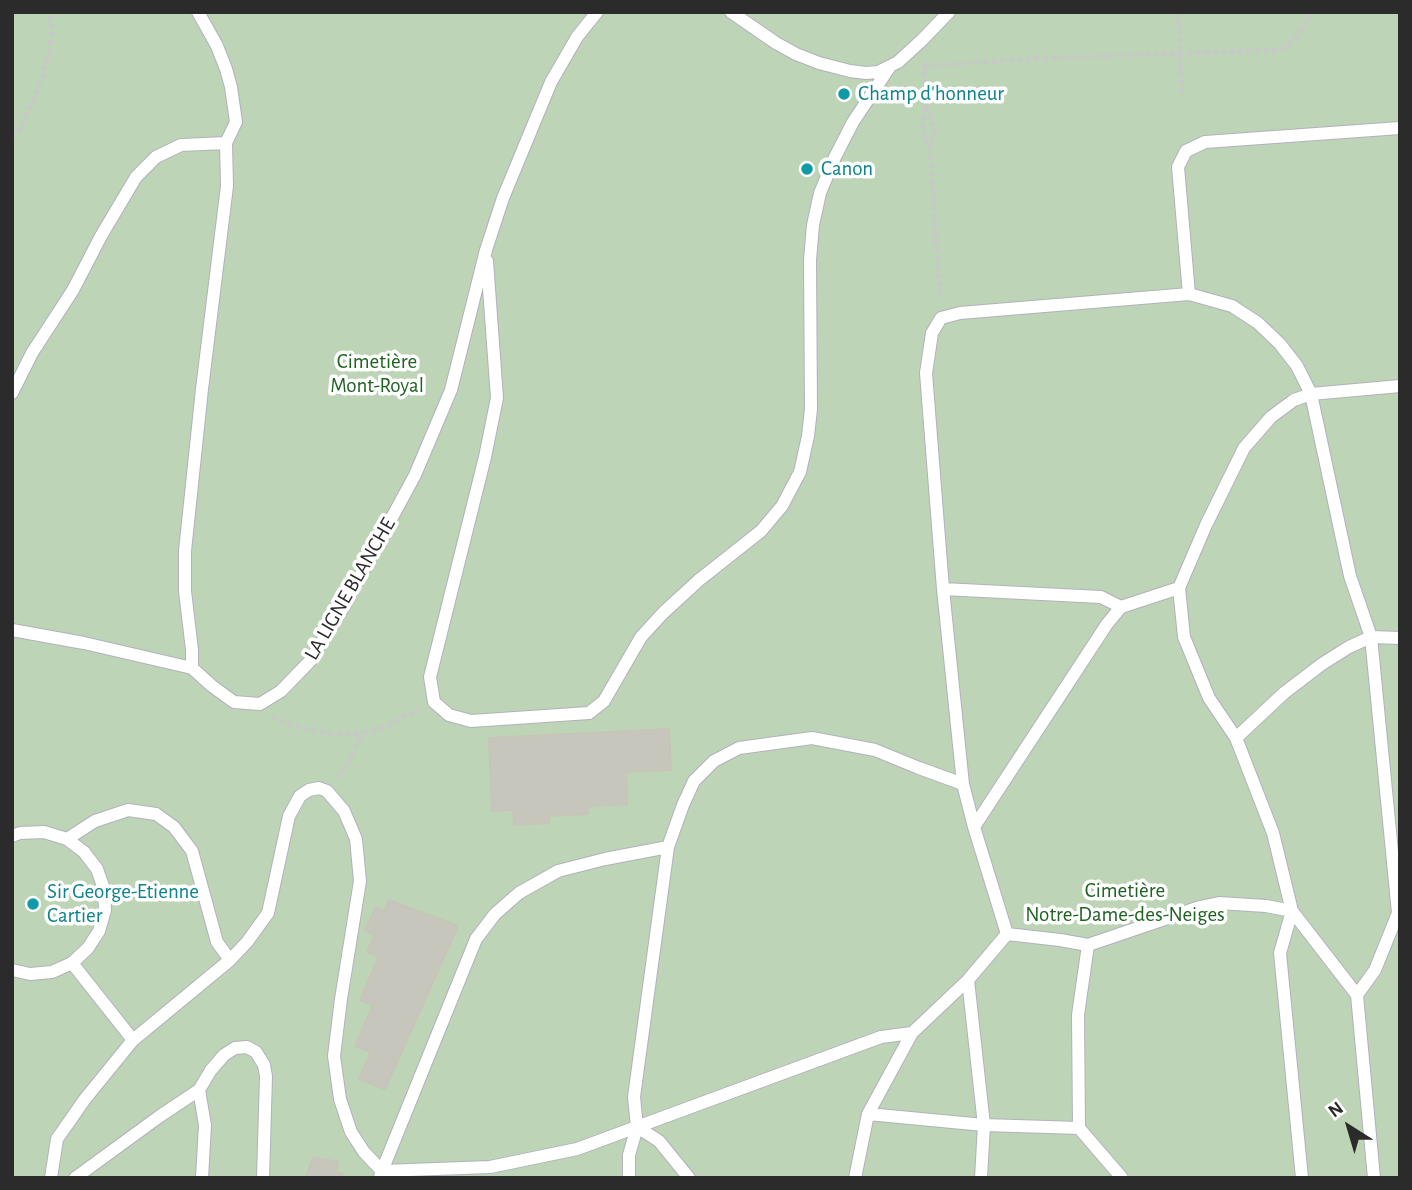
<!DOCTYPE html>
<html>
<head>
<meta charset="utf-8">
<style>
	body { margin:0 }
	#map { position:relative; width:1412px; height:1190px; overflow:hidden; background:#ece9de; font-family:"Alegreya Sans",sans-serif }
	canvas { display:block }
	.frame { position:absolute; inset:0; border:14px solid #2b2b2b; pointer-events:none }
	.north { position:absolute; left:1314px; top:1092px; width:70px; height:70px; -webkit-text-stroke:5px #fff; paint-order:stroke; rotate:323deg; font-size:19px; font-weight:700; line-height:28px; text-align:center; color:#2b2b2b }
	.north::after { content:''; display:block; margin:auto; width:24px; height:32px; background:#2b2b2b; clip-path:polygon(50% 0,100% 100%,50% 72%,0 100%) }
</style>
</head>
<body>
<div id="map">
<canvas width="1412" height="1190"></canvas>
<div class="frame"></div>
<div class="north">N</div>
</div>
<script>
const ctx = document.querySelector('canvas').getContext('2d');
ctx.lineJoin = 'round';
function fill(path, color) { ctx.fillStyle = color; ctx.fill(path, 'evenodd'); }
const toPath = rows => new Path2D(rows.map(r => 'M' + r).join(''));
function trace(path, color, width, dash) { ctx.strokeStyle = color; ctx.lineWidth = width; ctx.lineCap = dash ? 'butt' : 'round'; ctx.setLineDash(dash || []); ctx.stroke(path); }
function write(font, color, halo, rows, align = 'center') {
  ctx.font = font + ' "Alegreya Sans",sans-serif'; ctx.lineWidth = 7; ctx.setLineDash([]); ctx.textBaseline = 'middle'; ctx.strokeStyle = halo; ctx.fillStyle = color; for (const [text, x, y, turn = 0] of rows) {
    ctx.save(); ctx.translate(x, y); ctx.rotate((+turn || 0) * Math.PI / 180); ctx.textAlign = isNaN(turn) ? turn : align; if (halo) ctx.strokeText(text, 0, 0); ctx.fillText(text, 0, 0); ctx.restore();
  }
}
const cemetery = toPath([
	[12,12,1400,12,1400,1178,12,1178]
]);
const building = toPath([
	[669,729,671,770,626,772,627,804,588,806,588,814,549,816,549,823,514,825,513,810,492,811,489,738,669,729],
	[389,900,458,926,385,1089,359,1079,371,1052,355,1046,373,1005,360,1000,379,957,367,952,375,935,365,930,376,907,384,912,389,900],
	[313,1157,338,1162,335,1172,343,1174,342,1178,306,1178,313,1157]
]);
const path = toPath([
	[1178,12,1182,94],
	[924,63,927,108,935,130,930,148,940,300],
	[924,66,1045,58,1280,50,1296,39,1312,12],
	[927,108,925,110,922,131,927,144,930,148],
	[12,139,18,132,42,81,52,37,50,12],
	[272,716,274,718,304,729,332,734,361,733],
	[338,777,348,762,362,733,383,728,420,709]
]);
const lane = toPath([
	[198,12,217,46,226,69,231,87,236,122,226,143],
	[731,12,776,43,796,54,819,63,850,71,866,73,878,72,898,62,922,40,949,12],
	[1400,128,1205,142,1186,151,1178,167,1189,294,1232,306,1258,323,1280,344,1297,366,1311,394,1400,386],
	[226,143,227,186,202,389,185,551,185,591,192,650,192,668,212,686,234,702,260,704,281,691,310,661,344,606,415,475,451,390,486,250,503,198,551,82,577,37,597,12],
	[487,261,497,398,485,457,430,677,434,702,449,715,471,721,589,713,604,701,641,637,663,613,699,580,761,531,782,506,800,472,808,436,811,409,810,260,813,225,820,193,835,157,853,122,889,68],
	[12,393,32,353,73,290,101,236,136,177,156,157,181,145,226,143],
	[943,589,1101,597,1121,607,1179,588],
	[12,630,84,643,192,668],
	[1236,738,1284,693,1322,664,1349,647,1371,637,1400,638],
	[963,784,943,589,926,373,932,333,941,318,960,313,1189,294],
	[12,836,20,833,44,832,67,839,84,852,97,869,104,889,105,910,99,931,88,948,72,963,52,972,30,974,12,970],
	[67,839,95,821,128,810,156,814,174,827,192,851,217,942,230,960],
	[668,847,683,805,694,781,714,761,739,748,812,738,875,750,919,768,963,784,974,827],
	[1088,945,1060,940,1007,934,974,827,1107,624,1121,607],
	[72,963,133,1040],
	[968,980,984,1125,981,1178],
	[1357,995,1375,970,1398,913],
	[199,1090,211,1070,224,1055,235,1048,247,1047,256,1052,264,1065,266,1076,263,1178],
	[868,1114,984,1125,1079,1128],
	[380,1177,382,1171,490,1167,577,1149,881,1037,912,1033,968,980,1007,934],
	[51,1178,57,1139,85,1099,133,1040,230,960,247,942,268,913,289,816,300,796,309,790,319,788,327,791,344,811,356,839,360,881,341,999,334,1056,340,1099,351,1132,364,1152,382,1171,476,939,495,914,519,893,558,871,605,859,668,847,634,1097,637,1127],
	[75,1178,160,1116,199,1090,205,1125,202,1178],
	[629,1178,629,1155,637,1127,659,1141,689,1178],
	[855,1178,868,1114,912,1033],
	[1122,1178,1079,1128,1078,1015,1088,945,1200,907,1219,903,1266,906,1292,911,1280,953,1302,1178],
	[1374,1178,1357,995,1292,911,1273,833,1236,738,1209,698,1184,637,1179,588,1206,525,1244,448,1271,417,1294,400,1311,394,1350,576,1371,637,1398,913,1400,914]
]);
const markers = [
	[844,94,7,"#0f9aa8"],
	[807,169,7,"#0f9aa8"],
	[33,904,7,"#0f9aa8"]
];
const cultureNames = [
	["Champ d'honneur",858,94],
	["Canon",821,169],
	["Sir George-Etienne",47,892],
	["Cartier",47,916]
];
const parkNames = [
	["Cimetière",377,362],
	["Mont-Royal",377,386],
	["Cimetière",1125,891],
	["Notre-Dame-des-Neiges",1125,915]
];
const streetNames = [
	["LA LIGNE BLANCHE",350,589,-60]
];
fill(cemetery, '#bed4b6');
fill(building, '#c7c6bd');
trace(building, '#c7c5b8', 2);
trace(lane, '#b2b1bd', 14);
trace(path, '#c8c8c8', 4.5, [5, 3.5]);
trace(lane, '#fff', 12);
for (const [x, y, r, color] of markers) { const dot = new Path2D(); dot.arc(x, y, r, 0, 2 * Math.PI); ctx.fillStyle = color; ctx.fill(dot); trace(dot, '#fff', 2.5); }
write('21px', '#0d838f', '#fff', cultureNames, 'left');
write('21px', '#1f6321', '#fff', parkNames);
write('21px', '#2b2b2b', '#fff', streetNames);
</script>
</body>
</html>
